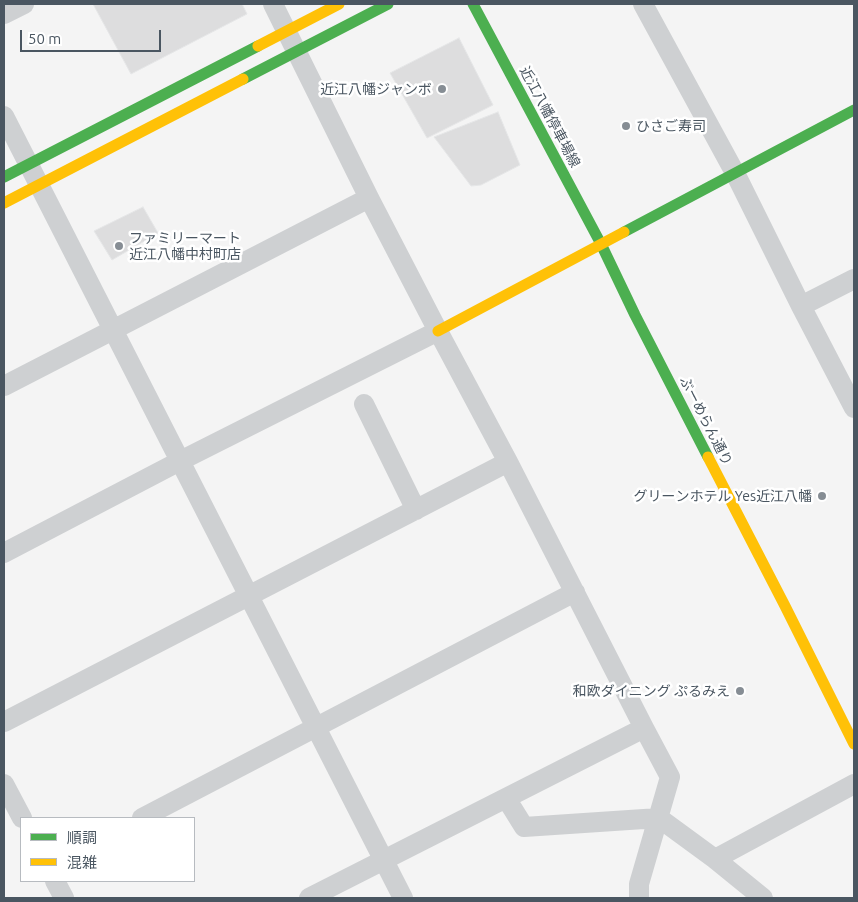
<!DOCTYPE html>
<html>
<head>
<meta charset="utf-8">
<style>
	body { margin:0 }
	#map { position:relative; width:858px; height:902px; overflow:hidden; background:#f4f4f4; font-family:Ubuntu,"Noto Sans JP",sans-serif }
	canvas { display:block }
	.frame { position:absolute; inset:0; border:5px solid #4a5661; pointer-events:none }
	.legend { position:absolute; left:20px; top:817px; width:175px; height:65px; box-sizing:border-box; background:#fff; border:1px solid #b7bbc0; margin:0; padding:6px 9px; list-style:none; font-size:15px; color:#4a5661 }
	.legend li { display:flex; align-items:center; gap:10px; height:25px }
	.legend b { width:25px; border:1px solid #b7bbc0 }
	.scale { position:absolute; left:20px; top:30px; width:141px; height:22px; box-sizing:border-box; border:2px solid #4a5661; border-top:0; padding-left:6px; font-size:15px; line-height:18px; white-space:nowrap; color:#4a5661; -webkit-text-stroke:4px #fff; paint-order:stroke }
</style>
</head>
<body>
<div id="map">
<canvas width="858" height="902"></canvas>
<div class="frame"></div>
<ul class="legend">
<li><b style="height:6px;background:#4caf50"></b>順調</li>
<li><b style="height:6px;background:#ffc107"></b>混雑</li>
</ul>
<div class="scale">50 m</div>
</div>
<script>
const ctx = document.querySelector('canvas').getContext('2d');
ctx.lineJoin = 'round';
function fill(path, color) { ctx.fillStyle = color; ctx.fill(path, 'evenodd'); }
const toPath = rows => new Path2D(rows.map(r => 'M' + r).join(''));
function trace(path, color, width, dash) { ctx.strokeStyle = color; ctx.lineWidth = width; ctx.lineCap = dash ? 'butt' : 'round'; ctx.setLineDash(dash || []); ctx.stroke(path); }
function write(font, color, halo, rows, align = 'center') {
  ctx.font = font + ' Ubuntu,"Noto Sans JP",sans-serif'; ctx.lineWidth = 5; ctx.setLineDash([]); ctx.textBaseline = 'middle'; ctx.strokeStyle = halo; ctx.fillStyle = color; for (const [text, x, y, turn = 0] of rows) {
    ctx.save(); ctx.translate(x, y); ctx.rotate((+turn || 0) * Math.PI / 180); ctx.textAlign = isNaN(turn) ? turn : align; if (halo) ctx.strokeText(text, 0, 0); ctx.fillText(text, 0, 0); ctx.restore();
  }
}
const building = toPath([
	[93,4,242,4,247,14,131,74,93,4],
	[459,38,493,105,427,138,390,73,459,38],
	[498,112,520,165,481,185,471,186,434,137,498,112],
	[143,207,158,233,112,260,94,231,143,207]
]);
const street = toPath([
	[273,4,369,198,438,331,508,462,644,728,670,777,639,884,639,898],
	[643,4,735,173,801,306,854,408],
	[4,14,24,4],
	[4,116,403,898],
	[801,306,854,279],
	[4,386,369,198],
	[364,404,416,510],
	[4,553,180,461,438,331],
	[4,722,508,462],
	[4,784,22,818],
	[506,798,524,827,659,818,715,859,763,898],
	[142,818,575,592],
	[715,859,854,784],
	[55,881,64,898],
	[309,898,644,728]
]);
const fast = toPath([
	[473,4,601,244,635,315,708,457],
	[243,79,388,4],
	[4,177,258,46],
	[624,232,854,110]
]);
const slow = toPath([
	[258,46,339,4],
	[4,203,243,79],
	[438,331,624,232],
	[708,457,785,606,854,744]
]);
const markers = [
	[442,89,5,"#868d94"],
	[626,126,5,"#868d94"],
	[119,246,5,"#868d94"],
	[822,496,5,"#868d94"],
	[740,691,5,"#868d94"]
];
const poiNames = [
	["近江八幡ジャンボ",432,89],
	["ひさご寿司",636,126,"left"],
	["ファミリーマート",129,238,"left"],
	["近江八幡中村町店",129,254,"left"],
	["グリーンホテル Yes近江八幡",812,496],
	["和欧ダイニング ぷるみえ",730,691]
];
const streetNames = [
	["近江八幡停車場線",550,117,62],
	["ぶーめらん通り",706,421,63]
];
fill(building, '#ddddde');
trace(building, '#e5e6e7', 1);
trace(street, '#ced0d2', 20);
trace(fast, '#4caf50', 11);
trace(slow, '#ffc107', 11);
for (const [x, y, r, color] of markers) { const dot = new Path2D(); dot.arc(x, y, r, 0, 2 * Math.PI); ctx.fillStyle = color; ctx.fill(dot); trace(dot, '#fff', 2); }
write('14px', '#4a5661', '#fff', poiNames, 'right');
write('14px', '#4a5661', '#fff', streetNames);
</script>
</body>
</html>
